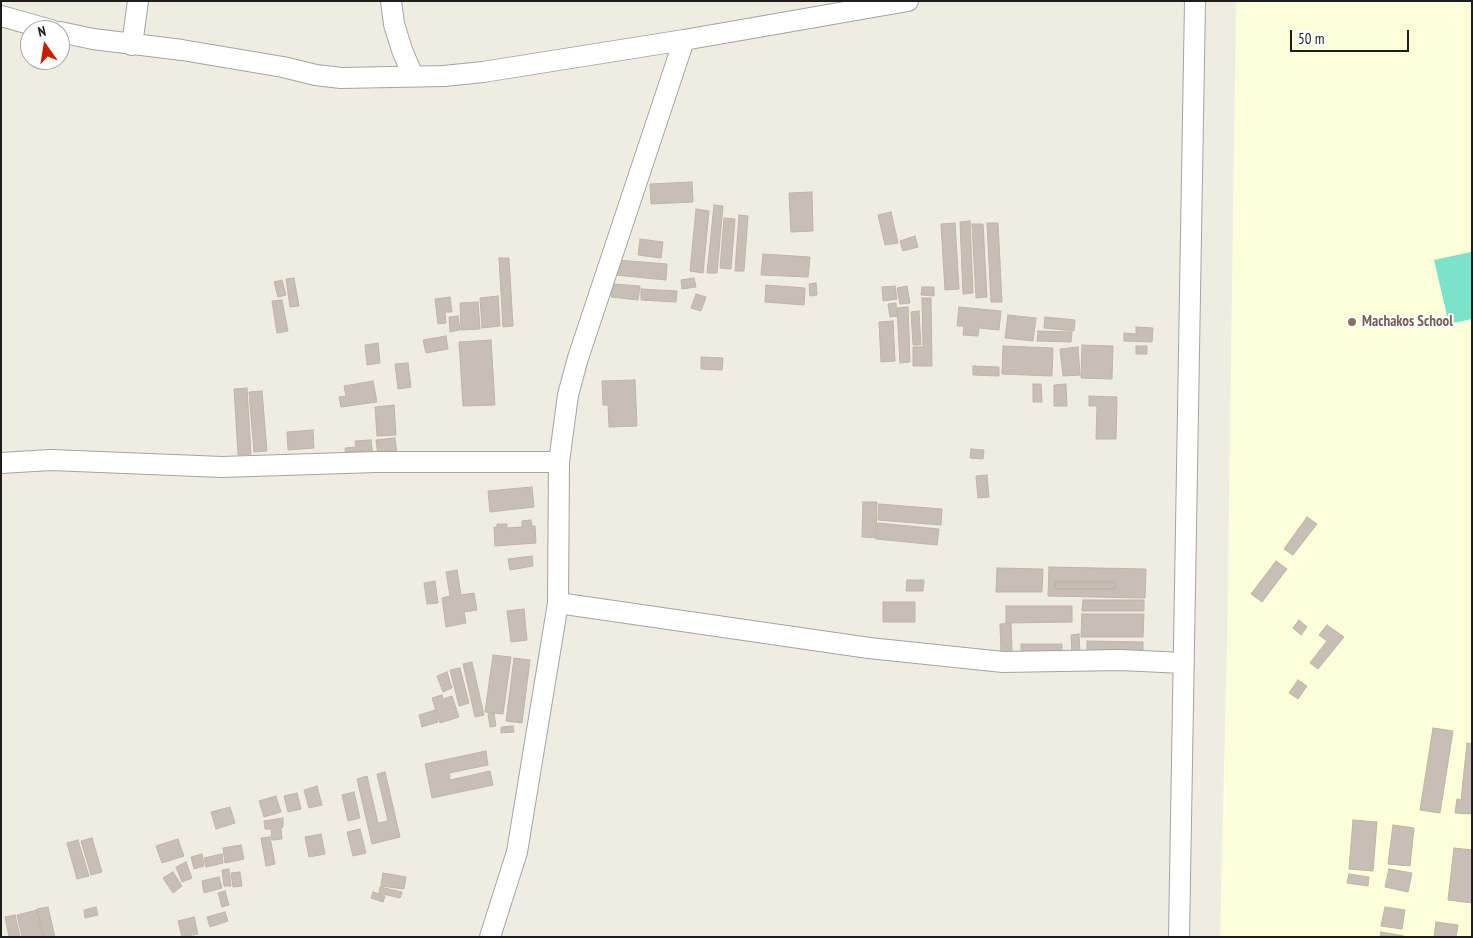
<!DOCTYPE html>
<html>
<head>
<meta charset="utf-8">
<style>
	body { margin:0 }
	#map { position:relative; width:1473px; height:938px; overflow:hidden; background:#efece2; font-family:"PT Sans Narrow",sans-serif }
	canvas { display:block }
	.frame { position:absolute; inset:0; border:2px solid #1d1d1d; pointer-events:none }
	.north { position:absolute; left:20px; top:20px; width:50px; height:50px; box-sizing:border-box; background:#fff; border:1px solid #a5a5a5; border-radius:50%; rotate:347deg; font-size:14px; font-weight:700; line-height:20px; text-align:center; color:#1d1d1d }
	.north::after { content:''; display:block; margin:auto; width:18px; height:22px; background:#c91d00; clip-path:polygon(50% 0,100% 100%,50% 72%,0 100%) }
	.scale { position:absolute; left:1290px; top:30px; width:119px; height:22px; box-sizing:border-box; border:2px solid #1d1d1d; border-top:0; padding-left:6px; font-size:15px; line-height:18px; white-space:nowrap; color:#1d1d1d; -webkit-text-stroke:4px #fff; paint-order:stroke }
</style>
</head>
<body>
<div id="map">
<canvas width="1473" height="938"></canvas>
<div class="frame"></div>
<div class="north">N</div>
<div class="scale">50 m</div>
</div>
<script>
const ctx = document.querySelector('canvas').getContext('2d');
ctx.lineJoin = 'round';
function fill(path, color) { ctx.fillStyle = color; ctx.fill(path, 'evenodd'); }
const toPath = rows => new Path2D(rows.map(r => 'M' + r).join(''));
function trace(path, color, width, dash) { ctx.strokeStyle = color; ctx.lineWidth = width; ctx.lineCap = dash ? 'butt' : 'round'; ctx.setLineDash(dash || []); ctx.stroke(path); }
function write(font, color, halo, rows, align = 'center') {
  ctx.font = font + ' "PT Sans Narrow",sans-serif'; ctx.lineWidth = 4; ctx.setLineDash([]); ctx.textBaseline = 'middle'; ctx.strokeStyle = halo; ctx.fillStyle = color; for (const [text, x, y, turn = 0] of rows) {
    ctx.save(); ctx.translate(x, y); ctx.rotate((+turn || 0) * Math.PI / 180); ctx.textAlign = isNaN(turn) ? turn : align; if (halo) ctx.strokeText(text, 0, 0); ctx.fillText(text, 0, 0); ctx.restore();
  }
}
const education = toPath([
	[1236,1,1472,1,1472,937,1220,937,1227,642]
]);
const pitch = toPath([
	[1471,252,1472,319,1449,324,1434,260]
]);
const building = toPath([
	[692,182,693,202,651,204,650,184,692,182],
	[812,192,813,231,791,232,789,193,812,192],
	[714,205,723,206,717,273,707,273,714,205],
	[696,209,709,211,703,273,690,271,696,209],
	[891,212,898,243,885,245,878,215,891,212],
	[739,215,748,216,744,271,735,271,739,215],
	[724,218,735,219,731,269,720,268,724,218],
	[970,221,973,293,963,294,960,222,970,221],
	[955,223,959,289,945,290,941,224,955,223],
	[987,223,998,223,1002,302,991,302,987,223],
	[972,224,983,224,987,297,976,298,972,224],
	[915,236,918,247,903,251,900,241,915,236],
	[640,239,663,242,661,258,638,255,640,239],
	[763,254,810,257,808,277,761,275,763,254],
	[499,258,509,258,513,326,503,327,499,258],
	[617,260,667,264,666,280,615,275,617,260],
	[294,278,299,306,290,307,286,279,294,278],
	[694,278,696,287,682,289,681,280,694,278],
	[282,280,286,295,278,297,274,282,282,280],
	[816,283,817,295,810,296,809,284,816,283],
	[613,284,640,286,638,300,611,297,613,284],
	[766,285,805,288,804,305,765,302,766,285],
	[895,286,897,299,883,301,882,287,895,286],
	[907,286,910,303,900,304,897,288,907,286],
	[922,287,934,287,934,296,921,295,922,287],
	[641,289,677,291,676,302,641,300,641,289],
	[696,294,706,297,701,311,691,308,696,294],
	[498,296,500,326,482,328,480,298,498,296],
	[450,297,452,312,445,312,446,323,438,324,435,299,450,297],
	[922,298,931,298,932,366,913,366,913,347,923,347,922,298],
	[282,300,288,331,277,333,272,301,282,300],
	[478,302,480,329,461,330,460,303,478,302],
	[896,303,897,316,890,317,888,304,896,303],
	[908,307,910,362,900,363,897,308,908,307],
	[959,307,1001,311,999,330,979,328,978,336,963,335,964,326,957,326,959,307],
	[919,311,921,345,913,345,911,312,919,311],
	[1008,315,1036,318,1033,341,1005,338,1008,315],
	[458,316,460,330,450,332,449,317,458,316],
	[1045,317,1075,320,1074,331,1044,328,1045,317],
	[893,321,895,361,881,362,879,322,893,321],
	[1136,327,1153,328,1152,342,1124,341,1124,333,1136,334,1136,327],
	[1038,331,1072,332,1071,342,1037,341,1038,331],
	[446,336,448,349,426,353,423,340,446,336],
	[491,340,495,405,463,406,459,342,491,340],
	[378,343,380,363,367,365,365,345,378,343],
	[1082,345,1113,346,1112,379,1081,378,1082,345],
	[1003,346,1053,348,1052,376,1002,374,1003,346],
	[1136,346,1147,346,1147,354,1136,354,1136,346],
	[1078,347,1080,375,1063,376,1060,349,1078,347],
	[701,357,723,358,722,370,701,369,701,357],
	[408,363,411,387,398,389,395,364,408,363],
	[973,366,999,367,999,376,973,375,973,366],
	[635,380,637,426,609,427,608,405,603,405,602,381,635,380],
	[373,381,377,402,341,407,339,397,346,396,344,386,373,381],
	[1033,384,1041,384,1042,402,1033,402,1033,384],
	[1066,384,1067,406,1054,406,1054,385,1066,384],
	[247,388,251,454,238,455,234,389,247,388],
	[262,391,267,451,254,452,249,392,262,391],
	[1089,396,1117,397,1116,439,1096,439,1097,406,1089,406,1089,396],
	[394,405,396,435,377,436,375,407,394,405],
	[313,430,314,448,288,450,287,432,313,430],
	[395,438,397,454,378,456,376,440,395,438],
	[371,440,373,456,346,458,345,448,356,447,355,441,371,440],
	[971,449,984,450,983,459,970,458,971,449],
	[987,475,989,497,978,498,976,476,987,475],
	[532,487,534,507,490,512,488,491,532,487],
	[863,502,877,502,876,538,862,537,863,502],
	[879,504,942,509,941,525,878,520,879,504],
	[1307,517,1317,524,1293,555,1284,549,1307,517],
	[531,520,532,526,535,526,536,543,495,546,494,527,497,527,497,524,507,524,507,528,522,527,522,521,531,520],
	[878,523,939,529,937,545,876,539,878,523],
	[532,556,533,566,510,570,508,559,532,556],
	[1276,561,1287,569,1262,602,1251,594,1276,561],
	[1049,567,1146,569,1145,598,1048,596,1049,567],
	[1055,582,1115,582,1115,589,1055,589,1055,582],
	[997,568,1043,569,1042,592,996,592,997,568],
	[457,570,461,595,474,593,477,610,464,612,466,623,446,627,442,598,450,596,446,572,457,570],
	[907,580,924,580,923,591,906,591,907,580],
	[435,581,438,603,427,604,424,583,435,581],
	[1055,582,1115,582,1115,589,1055,589,1055,582],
	[1083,600,1144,600,1144,611,1082,611,1083,600],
	[883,602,915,602,915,622,883,622,883,602],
	[1006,606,1072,606,1072,622,1006,623,1006,606],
	[524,609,527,640,511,642,507,611,524,609],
	[1082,614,1144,614,1143,637,1081,637,1082,614],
	[1299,620,1307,627,1301,635,1293,628,1299,620],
	[1011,623,1012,652,1001,652,1000,624,1011,623],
	[1327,625,1344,637,1318,669,1310,663,1327,641,1319,635,1327,625],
	[1079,634,1080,654,1072,654,1071,635,1079,634],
	[1087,641,1143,642,1143,652,1087,651,1087,641],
	[1021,644,1062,644,1062,654,1021,655,1021,644],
	[493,655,511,657,503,714,485,712,493,655],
	[514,658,530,660,522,723,506,721,514,658],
	[472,662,484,715,475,717,463,664,472,662],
	[460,668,469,703,459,706,450,670,460,668],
	[447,672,452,688,443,692,437,676,447,672],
	[1298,680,1307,686,1298,699,1289,693,1298,680],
	[442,695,443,699,452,696,459,717,440,723,432,698,442,695],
	[435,710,438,722,422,727,419,715,435,710],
	[494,713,496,726,490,727,488,714,494,713],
	[513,726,514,732,501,733,501,727,513,726],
	[1433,728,1453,731,1440,813,1420,810,1433,728],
	[1467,743,1472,744,1472,814,1455,813,1457,799,1461,800,1467,743],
	[486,751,488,765,449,773,450,780,490,771,493,785,432,798,425,764,486,751],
	[385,772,400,837,372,844,357,779,367,776,378,823,388,821,377,774,385,772],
	[317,786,322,805,309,808,304,790,317,786],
	[354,792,360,818,348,821,342,795,354,792],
	[297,793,301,809,288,812,284,796,297,793],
	[276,796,281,812,264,817,259,801,276,796],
	[230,807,235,823,216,829,211,812,230,807],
	[283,818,283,827,281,828,282,839,272,840,271,829,265,829,264,821,283,818],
	[1353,820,1377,822,1373,871,1349,869,1353,820],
	[1393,825,1414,828,1410,866,1388,864,1393,825],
	[360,829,366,853,353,856,347,832,360,829],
	[321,834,325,854,309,857,305,837,321,834],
	[270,837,275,864,266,866,261,838,270,837],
	[92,838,102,872,91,875,81,841,92,838],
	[178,839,184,856,162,863,156,846,178,839],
	[78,840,89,876,77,879,67,843,78,840],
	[241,845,244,859,225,863,223,848,241,845],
	[1454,848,1472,850,1472,903,1448,900,1454,848],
	[202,854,204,866,194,869,191,857,202,854],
	[222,854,223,863,206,867,204,858,222,854],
	[186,862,192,878,182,882,176,867,186,862],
	[229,869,231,886,224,886,222,870,229,869],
	[1389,869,1412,873,1408,892,1385,887,1389,869],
	[173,872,182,886,173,893,163,878,173,872],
	[240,872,242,886,233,887,231,873,240,872],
	[383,873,406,877,404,889,381,886,383,873],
	[1349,874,1369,877,1368,886,1347,883,1349,874],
	[219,877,222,888,204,893,202,881,219,877],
	[380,887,402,892,400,898,379,893,380,887],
	[225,891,229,905,222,907,218,893,225,891],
	[373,892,385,896,383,902,371,898,373,892],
	[48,907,55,937,44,937,37,909,48,907],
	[96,907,98,915,85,918,84,910,96,907],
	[1385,907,1405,910,1402,929,1381,926,1385,907],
	[37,910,43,937,22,937,17,915,37,910],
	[225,912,228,921,210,927,207,917,225,912],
	[15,915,20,937,9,937,5,917,15,915],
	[194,917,198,934,182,937,178,921,194,917],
	[1436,922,1458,925,1456,937,1434,937,1436,922],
	[1381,932,1404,936,1404,937,1380,937,1381,932]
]);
const minor = toPath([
	[391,1,394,24,402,50,413,76],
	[1,16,51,30],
	[60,32,93,39,182,50,283,67,316,75,341,78,444,76,483,72,684,40],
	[132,45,138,1],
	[1,463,51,460,222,467,376,462,559,462],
	[558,603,869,648,1003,662,1120,660,1184,663],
	[490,937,517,852,558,603,559,462,568,395,578,358,684,40,908,1],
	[1179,937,1195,1]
]);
const markers = [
	[1352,322,5,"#8d6e63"]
];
const educationNames = [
	["Machakos School",1362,322]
];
fill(education, '#faffda');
fill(pitch, '#7be3ca');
fill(building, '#c7bfb5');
trace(building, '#c1b5a3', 1);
trace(minor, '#a4a4a4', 22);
trace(minor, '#fff', 20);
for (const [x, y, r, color] of markers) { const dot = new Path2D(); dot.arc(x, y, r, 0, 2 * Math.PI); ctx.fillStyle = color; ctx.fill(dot); trace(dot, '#fff', 2); }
write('bold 15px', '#785e54', '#fff', educationNames, 'left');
</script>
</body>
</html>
